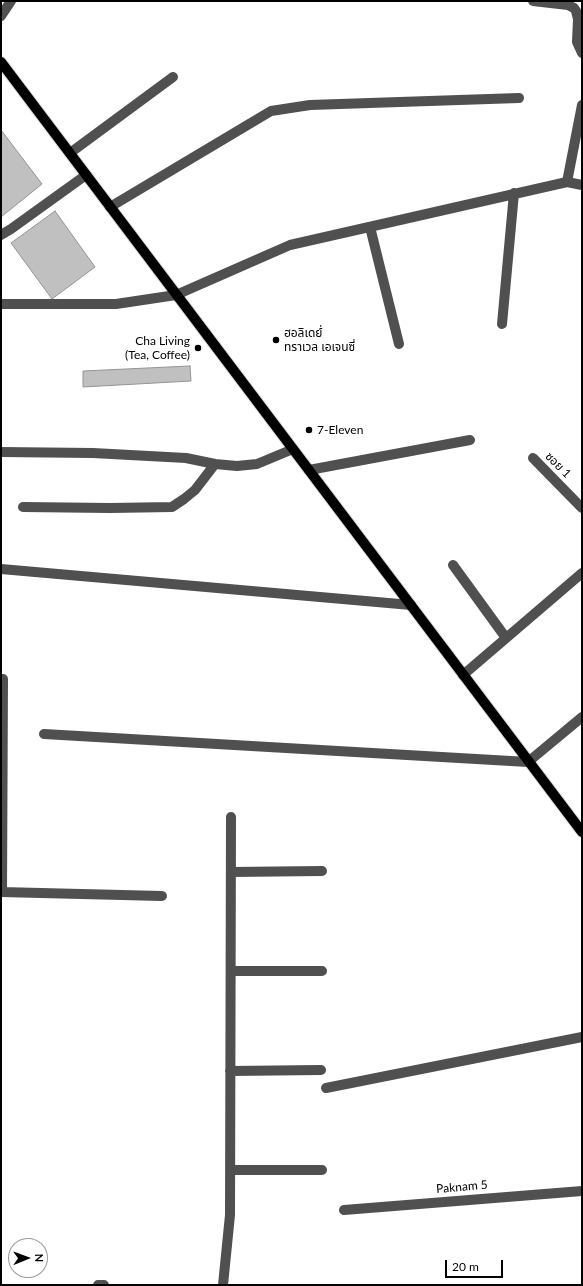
<!DOCTYPE html>
<html>
<head>
<meta charset="utf-8">
<style>
	body { margin:0 }
	#map { position:relative; width:583px; height:1286px; overflow:hidden; background:#fff; font-family:Lato,sans-serif }
	canvas { display:block }
	.frame { position:absolute; inset:0; border:2px solid #000; pointer-events:none }
	.north { position:absolute; left:8px; top:1238px; width:40px; height:40px; box-sizing:border-box; background:#fff; border:1px solid #999; border-radius:50%; rotate:89deg; font-size:11px; font-weight:700; line-height:16px; text-align:center; color:#000 }
	.north::after { content:''; display:block; margin:auto; width:14px; height:18px; background:#000; clip-path:polygon(50% 0,100% 100%,50% 72%,0 100%) }
	.scale { position:absolute; left:445px; top:1260px; width:58px; height:18px; box-sizing:border-box; border:2px solid #000; border-top:0; padding-left:5px; font-size:12px; line-height:14px; white-space:nowrap; color:#000; -webkit-text-stroke:3px #fff; paint-order:stroke }
</style>
</head>
<body>
<div id="map">
<canvas width="583" height="1286"></canvas>
<div class="frame"></div>
<div class="north">N</div>
<div class="scale">20 m</div>
</div>
<script>
const ctx = document.querySelector('canvas').getContext('2d');
ctx.lineJoin = 'round';
function fill(path, color) { ctx.fillStyle = color; ctx.fill(path, 'evenodd'); }
const toPath = rows => new Path2D(rows.map(r => 'M' + r).join(''));
function trace(path, color, width, dash) { ctx.strokeStyle = color; ctx.lineWidth = width; ctx.lineCap = dash ? 'butt' : 'round'; ctx.setLineDash(dash || []); ctx.stroke(path); }
function write(font, color, halo, rows, align = 'center') {
  ctx.font = font + ' Lato,"Noto Sans Thai",sans-serif'; ctx.lineWidth = 4; ctx.setLineDash([]); ctx.textBaseline = 'middle'; ctx.strokeStyle = halo; ctx.fillStyle = color; for (const [text, x, y, turn = 0] of rows) {
    ctx.save(); ctx.translate(x, y); ctx.rotate((+turn || 0) * Math.PI / 180); ctx.textAlign = isNaN(turn) ? turn : align; if (halo) ctx.strokeText(text, 0, 0); ctx.fillText(text, 0, 0); ctx.restore();
  }
}
const building = toPath([
	[1,130,42,184,1,217,1,130],
	[55,211,95,267,52,299,11,243,55,211],
	[190,366,191,381,83,387,83,371,190,366]
]);
const minor = toPath([
	[533,1,568,5,574,8,576,11,578,19,577,42,582,53],
	[1,16,11,1],
	[70,153,173,77],
	[567,182,582,105],
	[110,207,271,111,310,105,519,98],
	[370,227,399,344],
	[1,235,11,229,86,175],
	[1,304,116,304,176,295,290,245,567,182,582,185],
	[502,324,514,193],
	[1,452,93,453,186,458,215,464,237,466,257,464,293,449],
	[533,458,582,508],
	[309,470,470,440],
	[23,507,110,508,172,507,184,499,195,490,215,464],
	[453,565,506,638],
	[1,569,411,605],
	[463,675,582,573],
	[1,679,3,679,2,892],
	[44,734,528,762,582,717],
	[231,872,322,871],
	[1,892,162,896],
	[231,971,322,971],
	[230,1071,321,1070],
	[326,1088,582,1037],
	[230,1170,322,1170],
	[344,1210,582,1191],
	[98,1285,104,1285],
	[223,1285,230,1215,231,817]
]);
const major = toPath([
	[1,62,582,832]
]);
const markers = [
	[276,340,4,"#000"],
	[198,348,4,"#000"],
	[309,430,4,"#000"]
];
const poiNames = [
	["ฮอลิเดย์่",284,333],
	["ทราเวล เอเจนซี่",284,347],
	["Cha Living",190,341,"right"],
	["(Tea, Coffee)",190,355,"right"],
	["7-Eleven",317,430]
];
const streetNames = [
	["ซอย 1",558,465,45],
	["Paknam 5",462,1187,-5]
];
fill(building, '#c0c0c0');
trace(building, '#949494', 1);
trace(major, '#dbdbdb', 12);
trace(minor, '#505050', 10);
trace(major, '#000', 10);
for (const [x, y, r, color] of markers) { const dot = new Path2D(); dot.arc(x, y, r, 0, 2 * Math.PI); ctx.fillStyle = color; ctx.fill(dot); trace(dot, '#fff', 1.5); }
write('12px', '#000', '#fff', poiNames, 'left');
write('12px', '#000', '#fff', streetNames);
</script>
</body>
</html>
